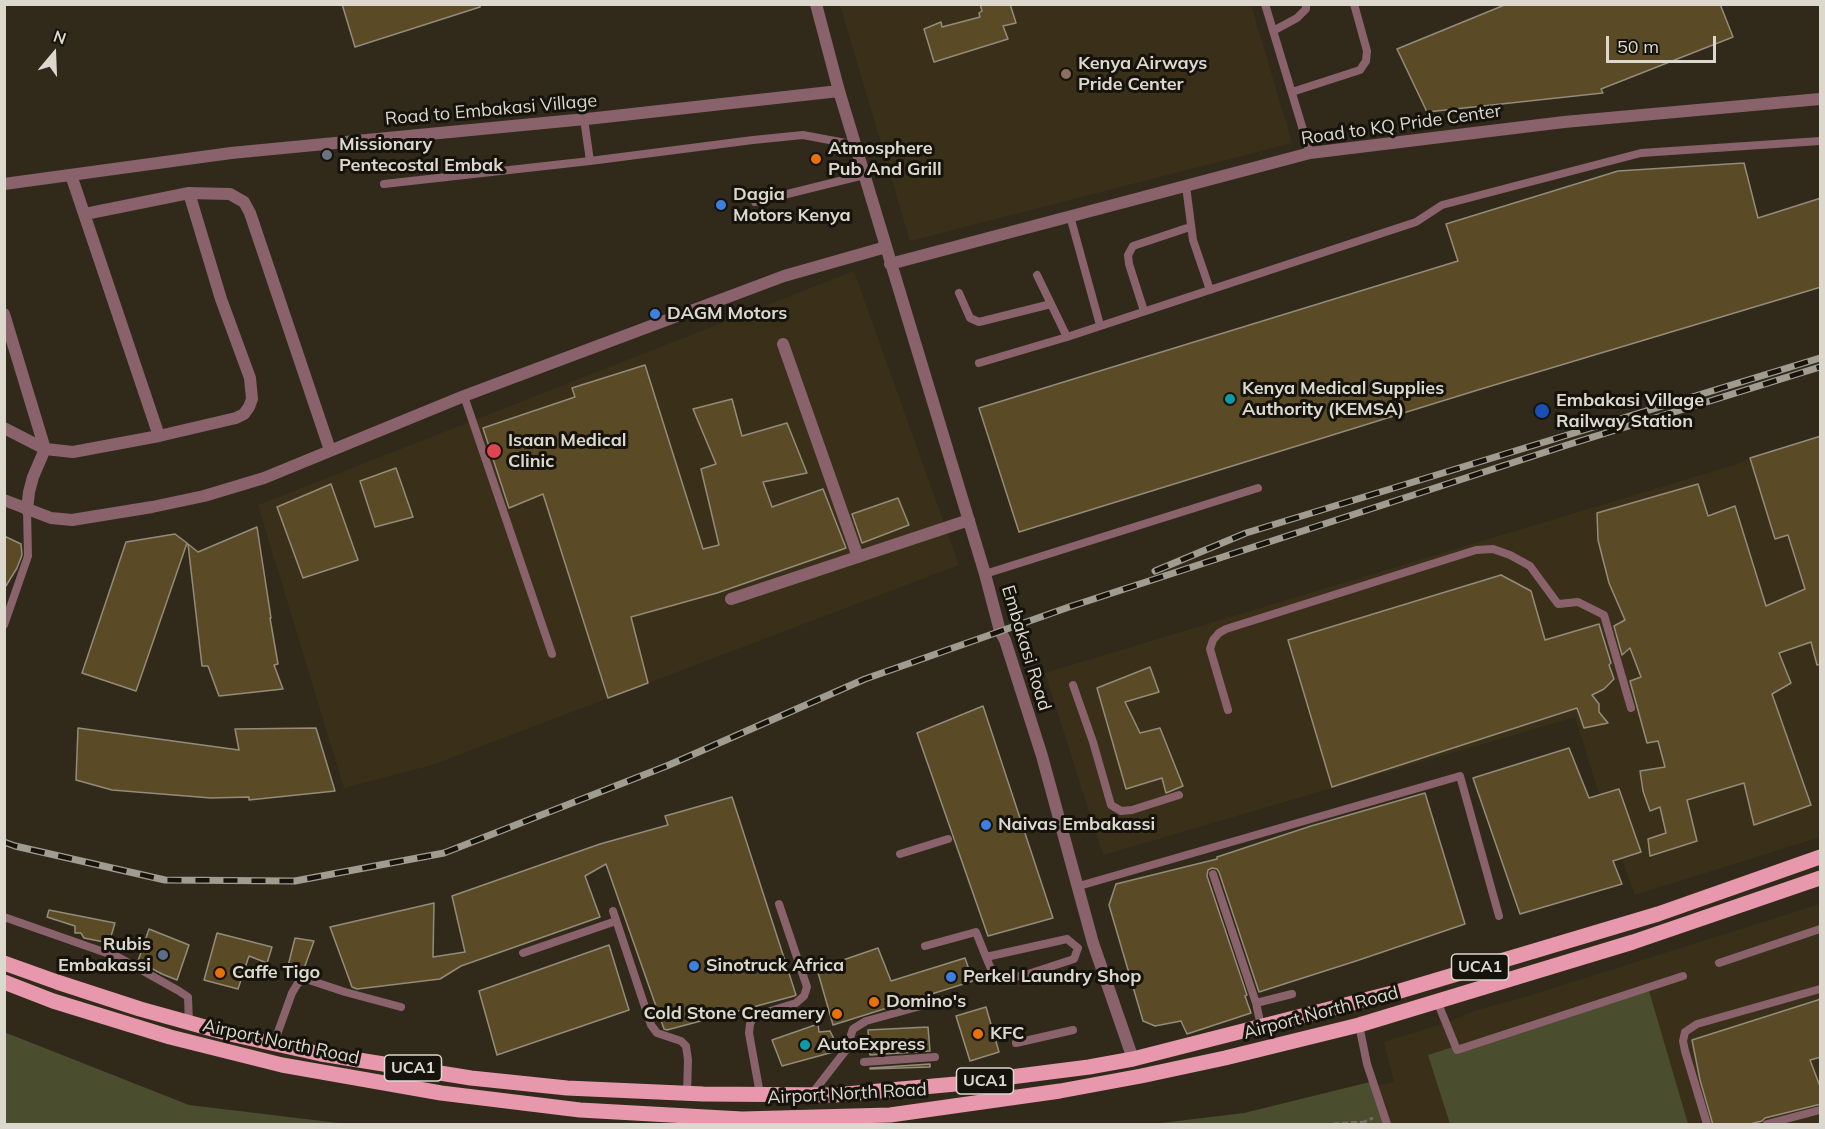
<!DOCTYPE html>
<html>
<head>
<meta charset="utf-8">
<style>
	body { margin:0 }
	#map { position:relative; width:1825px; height:1129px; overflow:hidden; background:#312a1a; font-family:Mulish,sans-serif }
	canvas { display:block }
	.frame { position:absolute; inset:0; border:6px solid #dcd8ce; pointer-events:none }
	.north { position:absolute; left:24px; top:24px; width:60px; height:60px; -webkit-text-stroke:4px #16130c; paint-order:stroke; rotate:19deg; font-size:16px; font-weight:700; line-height:24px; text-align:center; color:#dcd8ce }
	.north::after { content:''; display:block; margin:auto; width:21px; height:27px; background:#dcd8ce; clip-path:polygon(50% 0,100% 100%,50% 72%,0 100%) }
	.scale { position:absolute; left:1606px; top:36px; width:110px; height:27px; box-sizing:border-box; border:3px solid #dcd8ce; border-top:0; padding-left:8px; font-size:18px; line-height:21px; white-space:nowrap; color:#dcd8ce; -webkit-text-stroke:4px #16130c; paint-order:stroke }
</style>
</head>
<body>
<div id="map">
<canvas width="1825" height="1129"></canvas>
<div class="frame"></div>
<div class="north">N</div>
<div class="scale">50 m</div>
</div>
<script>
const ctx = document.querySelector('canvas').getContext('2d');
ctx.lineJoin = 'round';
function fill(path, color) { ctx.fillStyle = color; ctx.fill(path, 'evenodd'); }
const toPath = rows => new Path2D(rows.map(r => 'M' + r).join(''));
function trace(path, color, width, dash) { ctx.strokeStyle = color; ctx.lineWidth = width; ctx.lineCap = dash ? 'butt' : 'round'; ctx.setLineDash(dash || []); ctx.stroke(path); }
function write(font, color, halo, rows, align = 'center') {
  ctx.font = font + ' Mulish,sans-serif'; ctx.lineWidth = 6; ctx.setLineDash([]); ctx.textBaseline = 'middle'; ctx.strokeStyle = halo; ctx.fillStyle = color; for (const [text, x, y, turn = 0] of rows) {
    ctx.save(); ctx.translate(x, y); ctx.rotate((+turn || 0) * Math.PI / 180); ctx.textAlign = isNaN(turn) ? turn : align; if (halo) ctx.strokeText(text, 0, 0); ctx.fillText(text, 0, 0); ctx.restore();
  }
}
const built = toPath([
	[840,5,1251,5,1292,143,910,241],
	[854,271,959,565,432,765,344,788,258,505],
	[1820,436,1820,837,1635,895,1605,813,1575,717,1103,855,1045,673,1734,465,1750,458],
	[1820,904,1820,1124,1246,1124,1374,1086,1394,1082,1384,1042,1445,1023,1477,1010,1525,997]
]);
const green = toPath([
	[1647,984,1688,1124,1450,1124,1428,1055],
	[4,1032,189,1105,347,1124,5,1124],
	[1374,1081,1384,1124,1153,1124,1244,1113]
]);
const building = toPath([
	[342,4,480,4,480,7,355,47,342,4],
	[980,4,1010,4,1016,23,1003,26,1008,39,934,62,924,29,941,22,942,27,980,17,979,13,982,11,980,4],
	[1507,4,1720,4,1733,37,1601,89,1603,93,1427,112,1397,49,1507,4],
	[1744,163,1758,218,1821,198,1821,287,1481,389,1019,532,979,408,1458,261,1446,224,1618,171,1744,163],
	[645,365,703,549,719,545,701,469,716,464,693,409,732,399,742,436,787,423,807,473,763,482,772,507,823,489,846,548,717,593,631,617,648,683,608,698,543,494,509,508,483,428,575,397,572,388,645,365],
	[1821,436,1821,664,1817,665,1811,642,1779,653,1791,683,1772,694,1811,805,1754,825,1744,783,1687,800,1697,841,1650,856,1648,839,1666,833,1660,807,1650,811,1643,791,1640,771,1665,767,1658,741,1647,743,1630,681,1641,677,1630,648,1622,655,1614,626,1625,620,1609,583,1598,540,1597,513,1698,484,1708,516,1735,506,1766,606,1805,589,1788,535,1775,539,1750,458,1821,436],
	[396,468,413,517,375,527,360,481,396,468],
	[331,484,358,560,303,578,277,507,331,484],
	[898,498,909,525,862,543,852,514,898,498],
	[257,527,271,618,270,618,278,664,274,665,283,689,219,696,208,666,202,666,188,544,198,552,257,527],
	[175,534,187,543,136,691,82,673,126,542,175,534],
	[4,536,21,544,22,555,17,568,4,589,4,536],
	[1501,575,1531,591,1545,640,1599,624,1611,663,1609,665,1614,679,1604,689,1592,695,1599,704,1599,712,1608,723,1584,728,1577,708,1332,787,1288,640,1501,575],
	[1150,667,1159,692,1125,702,1140,733,1160,728,1183,786,1166,793,1162,778,1126,789,1097,688,1150,667],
	[983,706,1053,918,988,936,917,733,983,706],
	[78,728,239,750,235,729,316,728,335,791,249,800,249,797,211,798,112,790,76,780,78,728],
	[1569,748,1589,798,1619,789,1641,852,1613,861,1622,884,1520,914,1473,778,1569,748],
	[1425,793,1465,924,1356,961,1259,992,1219,872,1217,869,1212,868,1208,870,1207,876,1247,995,1245,996,1251,1013,1187,1034,1181,1021,1155,1026,1143,1021,1109,905,1116,884,1217,859,1217,857,1311,826,1425,793],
	[732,797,796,995,794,996,667,1030,664,1029,606,864,585,876,600,917,461,966,440,979,357,989,352,987,330,927,434,903,433,957,465,952,452,896,600,844,668,825,665,816,732,797],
	[49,910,115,923,109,943,84,938,81,933,75,933,75,926,47,917,49,910],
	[149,929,189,945,177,980,162,974,138,961,149,929],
	[217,933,272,947,267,963,249,956,238,989,204,980,217,933],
	[295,938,314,941,302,974,287,970,295,938],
	[609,945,629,1010,497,1055,479,991,609,945],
	[878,948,891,981,965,958,973,981,833,1025,817,969,878,948],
	[1821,999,1821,1057,1810,1060,1821,1089,1821,1104,1765,1118,1762,1121,1746,1125,1713,1125,1700,1080,1692,1040,1821,999],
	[986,1007,999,1052,970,1061,956,1016,986,1007],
	[818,1024,819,1032,830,1031,839,1049,837,1051,782,1066,772,1040,818,1024],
	[928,1027,930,1051,870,1055,868,1030,928,1027],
	[930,1064,930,1067,870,1069,870,1068,930,1064]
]);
const path = toPath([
	[1333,1124,1364,1122],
	[1362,1124,1364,1122,1373,1118]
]);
const service = toPath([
	[1265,4,1310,153],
	[1273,31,1297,18,1306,9,1306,4],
	[1292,92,1360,70,1366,61,1367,51,1354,4],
	[584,119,590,161],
	[384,184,590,161,753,140,803,135,856,145],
	[1186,186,1193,240,1210,290],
	[755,202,864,175],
	[1070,216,1100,325],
	[1037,275,1067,337],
	[959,293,970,318,979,322,1051,304],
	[1144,311,1129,264,1128,255,1133,246,1187,228],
	[979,363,1067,337,1416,222,1442,205,1641,153,1820,141],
	[464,396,552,654],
	[985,574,1258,488],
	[4,625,28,556,27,510],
	[1073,685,1093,742,1111,805,1121,811,1132,810,1179,795],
	[1228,710,1210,649,1213,640,1219,633,1226,629,1476,550,1493,549,1510,555,1530,566,1558,604,1578,602,1604,615,1631,708],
	[900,854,948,839],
	[1213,874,1256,1003,1261,1026],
	[1079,886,1460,776,1499,916],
	[613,911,651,1025,657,1033,681,1041,686,1046,688,1060,687,1094],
	[4,917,118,957,179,991,188,997,189,1023],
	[1067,939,1078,948,1074,959,1025,975,996,981,986,957,1067,939],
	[925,946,976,932,986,957],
	[523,953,616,921],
	[1719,963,1820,929],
	[1437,1001,1457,1050,1683,976],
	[1256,1003,1292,994],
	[1359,1025,1367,1064,1387,1124],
	[274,1043,292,993,298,983,306,979,345,992,401,1007],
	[1016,1043,1073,1030],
	[864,1062,935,1057],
	[760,1094,749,1033,750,1024,754,1016,796,1003,804,996,807,987,779,904],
	[811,1095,846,1050,853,1029,866,1021,943,1000],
	[1707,1124,1685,1051,1683,1041,1685,1032,1697,1024,1820,989],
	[1767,1124,1820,1110]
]);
const minor = toPath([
	[816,4,839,91,985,574,1000,631,1005,640,1042,756,1093,943,1133,1059],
	[71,175,159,436],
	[4,184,231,153,596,118,839,91],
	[85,214,189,193,230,194,244,202,250,213,330,450],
	[890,264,1310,153,1564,122,1820,99],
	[4,314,45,449,33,477,29,492,27,510],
	[783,344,858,557],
	[4,428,45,449,73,452,159,436,236,418,244,414,249,407,252,399,250,378,221,299,189,193],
	[4,500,51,518,72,520,152,507,204,496,264,478,464,396,784,276,886,247],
	[731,599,969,520]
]);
const primary = toPath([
	[4,963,57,982,140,1009,230,1034,321,1054,471,1078,567,1088,703,1094,835,1095,956,1084,1089,1067,1133,1059,1400,991,1658,914,1820,857],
	[4,982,53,1001,170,1037,282,1065,441,1093,580,1110,742,1119,890,1115,1060,1091,1141,1076,1225,1058,1359,1025,1633,942,1820,878]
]);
const rail = toPath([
	[1155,571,1246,533,1820,358],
	[4,842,15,846,165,880,295,881,444,853,669,765,865,679,1069,607,1567,445,1820,367]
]);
const markers = [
	[1066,74,6,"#8d6e63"],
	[327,155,6,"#6b7280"],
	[816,159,6,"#e8710a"],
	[721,205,6,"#3f7fe0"],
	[655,314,6,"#3f7fe0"],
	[1230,399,6,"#0f9aa8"],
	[1542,411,8,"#1a4fb4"],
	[494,451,8,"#e0444e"],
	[986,825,6,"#3f7fe0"],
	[163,955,6,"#5c6f8a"],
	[694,966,6,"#3f7fe0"],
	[220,973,6,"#e8710a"],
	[951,977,6,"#3f7fe0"],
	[874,1002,6,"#e8710a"],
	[837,1014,6,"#e8710a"],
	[978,1034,6,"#e8710a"],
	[805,1045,6,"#0f9aa8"]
];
const shields = [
	[1480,967,57],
	[413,1068,57],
	[985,1081,57]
];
const shieldNames = [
	["UCA1",1480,967],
	["UCA1",413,1068],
	["UCA1",985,1081]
];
const poiNames = [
	["Kenya Airways",1078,64],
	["Pride Center",1078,85],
	["Missionary",339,145],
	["Pentecostal Embak",339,166],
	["Atmosphere",828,149],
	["Pub And Grill",828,170],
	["Dagia",733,195],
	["Motors Kenya",733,216],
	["DAGM Motors",667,314],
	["Kenya Medical Supplies",1242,389],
	["Authority (KEMSA)",1242,410],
	["Embakasi Village",1556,401],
	["Railway Station",1556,422],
	["Isaan Medical",508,441],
	["Clinic",508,462],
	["Naivas Embakassi",998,825],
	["Rubis",151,945,"right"],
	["Embakassi",151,966,"right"],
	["Sinotruck Africa",706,966],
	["Caffe Tigo",232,973],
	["Perkel Laundry Shop",963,977],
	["Domino's",886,1002],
	["Cold Stone Creamery",825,1014,"right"],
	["KFC",990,1034],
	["AutoExpress",817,1045]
];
const streetNames = [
	["Road to Embakasi Village",491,110,-5],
	["Road to KQ Pride Center",1401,125,-8],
	["Embakasi Road",1026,648,73],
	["Airport North Road",1321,1013,-15],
	["Airport North Road",281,1042,12],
	["Airport North Road",847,1094,-3]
];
fill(built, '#3a301a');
fill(green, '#4a4d2e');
fill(building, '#5a4a26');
trace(building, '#948c7a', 1.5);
trace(path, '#736d5f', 3, [6, 3]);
trace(service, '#89626c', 8);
trace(minor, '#89626c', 12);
trace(primary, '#e898ac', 15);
trace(rail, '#a19c90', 7);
trace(rail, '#16130c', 4.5, [14]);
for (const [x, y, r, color] of markers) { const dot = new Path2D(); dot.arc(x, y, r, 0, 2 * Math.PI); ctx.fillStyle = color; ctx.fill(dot); trace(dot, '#16130c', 2); }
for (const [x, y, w] of shields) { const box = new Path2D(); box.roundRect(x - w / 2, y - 13, w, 26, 4.5); ctx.fillStyle = '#16130c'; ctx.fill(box); trace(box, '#dcd8ce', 1.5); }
write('bold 16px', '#dcd8ce', null, shieldNames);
write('bold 18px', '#dcd8ce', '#16130c', poiNames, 'left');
write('18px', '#dcd8ce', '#16130c', streetNames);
</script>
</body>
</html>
